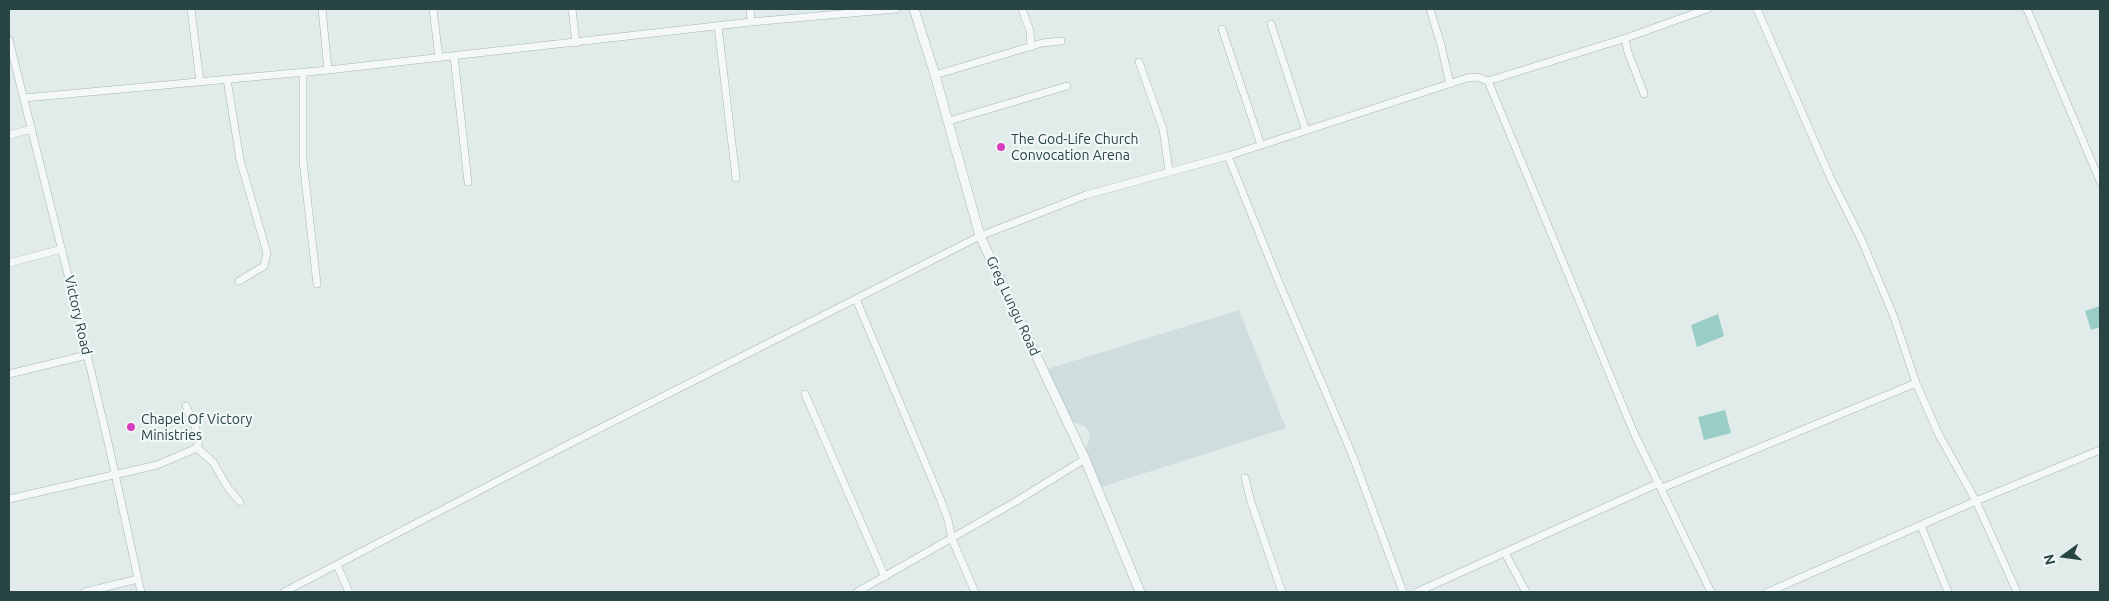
<!DOCTYPE html>
<html>
<head>
<meta charset="utf-8">
<style>
	body { margin:0 }
	#map { position:relative; width:2109px; height:601px; overflow:hidden; background:#e1ebea; font-family:Ubuntu,sans-serif }
	canvas { display:block }
	.frame { position:absolute; inset:0; border:10px solid #284443; pointer-events:none }
	.north { position:absolute; left:2039px; top:531px; width:50px; height:50px; -webkit-text-stroke:4px #f1f8f7; paint-order:stroke; rotate:256deg; font-size:14px; font-weight:700; line-height:20px; text-align:center; color:#284443 }
	.north::after { content:''; display:block; margin:auto; width:18px; height:22px; background:#284443; clip-path:polygon(50% 0,100% 100%,50% 72%,0 100%) }
</style>
</head>
<body>
<div id="map">
<canvas width="2109" height="601"></canvas>
<div class="frame"></div>
<div class="north">N</div>
</div>
<script>
const ctx = document.querySelector('canvas').getContext('2d');
ctx.lineJoin = 'round';
function fill(path, color) { ctx.fillStyle = color; ctx.fill(path, 'evenodd'); }
const toPath = rows => new Path2D(rows.map(r => 'M' + r).join(''));
function trace(path, color, width, dash) { ctx.strokeStyle = color; ctx.lineWidth = width; ctx.lineCap = dash ? 'butt' : 'round'; ctx.setLineDash(dash || []); ctx.stroke(path); }
function write(font, color, halo, rows, align = 'center') {
  ctx.font = font + ' Ubuntu,sans-serif'; ctx.lineWidth = 4.5; ctx.setLineDash([]); ctx.textBaseline = 'middle'; ctx.strokeStyle = halo; ctx.fillStyle = color; for (const [text, x, y, turn = 0] of rows) {
    ctx.save(); ctx.translate(x, y); ctx.rotate((+turn || 0) * Math.PI / 180); ctx.textAlign = isNaN(turn) ? turn : align; if (halo) ctx.strokeText(text, 0, 0); ctx.fillText(text, 0, 0); ctx.restore();
  }
}
const built = toPath([
	[1239,310,1286,428,1095,489,1085,451,1090,437,1088,431,1086,427,1073,422,1044,370]
]);
const water = toPath([
	[2100,306,2100,327,2091,330,2085,311],
	[1718,314,1724,336,1697,347,1691,325],
	[1725,410,1731,433,1704,440,1698,417]
]);
const minor = toPath([
	[191,9,200,82],
	[322,9,328,70],
	[433,9,439,58],
	[572,9,576,43],
	[750,9,751,22],
	[1022,9,1030,31,1031,47],
	[1430,9,1441,45,1450,84],
	[1757,9,1830,177,1862,241,1894,317,1916,383,1939,435,1976,501,2017,592],
	[2027,9,2100,181],
	[1271,24,1306,131],
	[718,26,736,178],
	[1222,29,1261,145],
	[1625,39,1628,52,1644,94],
	[9,40,69,279,108,442,141,592],
	[454,56,468,182],
	[1139,62,1163,129,1169,171],
	[303,72,303,161,317,284],
	[935,75,1042,43,1061,41],
	[227,79,240,160,267,253,264,266,239,281],
	[1488,81,1634,433,1711,592],
	[24,98,328,70,751,22,896,9],
	[949,121,1067,86],
	[9,135,32,129],
	[1228,156,1280,285,1352,454,1403,592],
	[9,263,62,249],
	[856,299,940,498,948,520,952,539,975,592],
	[9,374,87,355],
	[805,394,885,577],
	[197,448,213,462,228,488,240,502],
	[1245,478,1251,502,1282,592],
	[1662,488,1916,383],
	[9,499,157,465,197,448,199,440,196,429,186,406],
	[1921,526,1948,592],
	[1505,553,1526,592],
	[337,565,349,592],
	[85,592,138,579],
	[284,592,569,444,980,236,1086,195,1228,156,1467,78,1477,77,1488,81,1626,38,1707,9],
	[857,592,1015,502,1085,459],
	[1417,592,1659,483],
	[1768,592,1976,501,2100,450]
]);
const tertiary = toPath([
	[914,9,935,75,980,236,1085,459,1140,592]
]);
const markers = [
	[1001,147,5,"#d93cbe"],
	[131,427,5,"#d93cbe"]
];
const poiNames = [
	["The God-Life Church",1011,139],
	["Convocation Arena",1011,155],
	["Chapel Of Victory",141,419],
	["Ministries",141,435]
];
const streetNames = [
	["Greg Lungu Road",1013,306,65],
	["Victory Road",78,315,77]
];
fill(built, '#cfdddc');
fill(water, '#99cdc5');
trace(minor, '#a6b6b5', 8);
trace(tertiary, '#a6b6b5', 10);
trace(minor, '#f4f8f8', 7);
trace(tertiary, '#f4f8f8', 9);
for (const [x, y, r, color] of markers) { const dot = new Path2D(); dot.arc(x, y, r, 0, 2 * Math.PI); ctx.fillStyle = color; ctx.fill(dot); trace(dot, '#f1f8f7', 2); }
write('14px', '#284443', '#f1f8f7', poiNames, 'left');
write('14px', '#284443', '#f1f8f7', streetNames);
</script>
</body>
</html>
